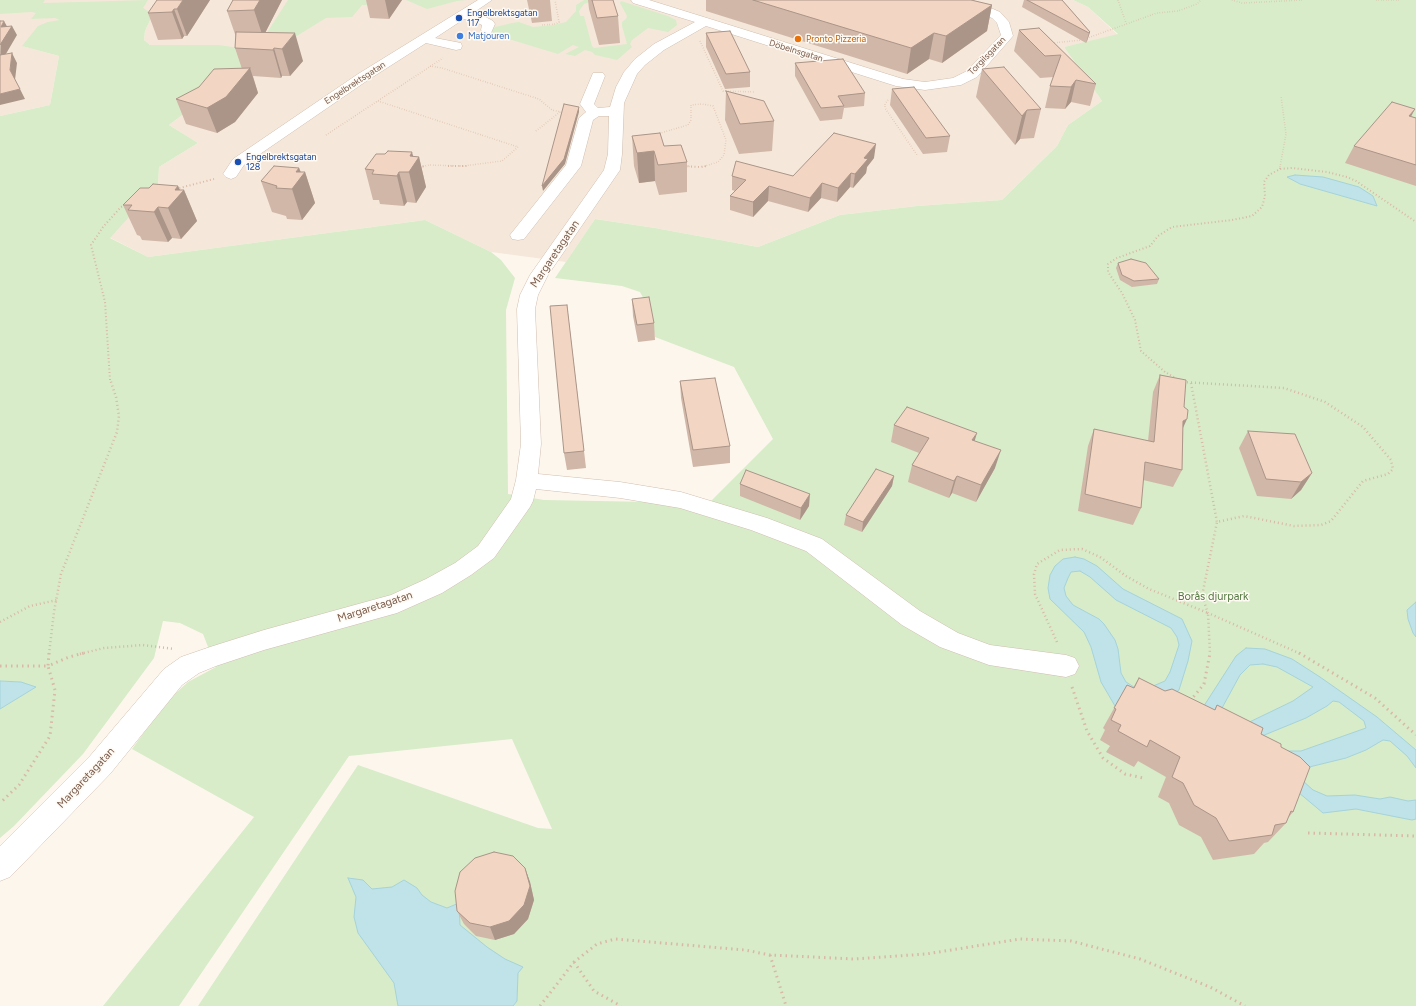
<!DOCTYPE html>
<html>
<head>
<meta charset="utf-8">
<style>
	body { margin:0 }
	canvas { display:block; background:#fdf6ec }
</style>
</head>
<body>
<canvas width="1416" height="1006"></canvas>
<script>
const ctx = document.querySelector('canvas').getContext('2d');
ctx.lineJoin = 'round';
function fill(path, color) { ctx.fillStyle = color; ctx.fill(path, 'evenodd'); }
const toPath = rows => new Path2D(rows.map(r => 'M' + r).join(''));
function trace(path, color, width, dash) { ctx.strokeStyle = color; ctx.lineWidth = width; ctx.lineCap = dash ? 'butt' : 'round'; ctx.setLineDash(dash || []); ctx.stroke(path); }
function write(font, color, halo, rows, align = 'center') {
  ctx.font = font + ' Figtree,sans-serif'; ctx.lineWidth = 3; ctx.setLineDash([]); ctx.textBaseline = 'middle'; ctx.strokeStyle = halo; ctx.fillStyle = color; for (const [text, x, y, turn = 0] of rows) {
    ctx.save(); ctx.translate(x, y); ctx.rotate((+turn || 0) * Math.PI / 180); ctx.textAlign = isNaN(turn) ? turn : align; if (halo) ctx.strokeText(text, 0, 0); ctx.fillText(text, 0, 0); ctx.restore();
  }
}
const residential = toPath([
	[0,0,1073,0,1088,7,1118,35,1064,47,1102,101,1068,125,1057,146,1002,200,917,206,840,215,758,247,655,228,595,219,566,262,491,252,425,220,148,257,109,237,158,185,159,167,198,143,169,125,265,53,150,45,144,40,145,31,153,14,23,46,59,56,50,105,0,116]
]);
const green = toPath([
	[0,0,45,0,43,3,148,0,143,8,153,14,145,31,144,40,150,45,219,45,266,52,169,125,198,143,159,167,158,185,110,238,148,257,425,220,491,252,501,260,515,278,506,310,508,494,544,500,650,502,700,512,773,439,734,367,655,337,650,310,640,292,622,286,555,278,595,219,655,228,758,247,840,215,917,206,1002,200,1057,146,1068,125,1102,101,1064,47,1118,34,1088,7,1073,0,1416,0,1416,1006,198,1006,358,765,538,828,552,829,512,739,349,756,179,1006,103,1006,254,817,132,749,167,701,188,682,216,667,203,634,180,623,163,621,154,658,83,754,14,826,0,838,0,709,21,682,0,681,0,116,50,105,59,56,22,46,38,26,48,22,60,20,55,18,31,19,36,13,32,12,0,14],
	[288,0,395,0,399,4,362,5,352,17,326,18,287,42,263,39],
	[406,0,467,0,457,1,427,9],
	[584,0,597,0,584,4,579,11,580,16,584,16,592,46,594,48,627,44,622,26,622,22,626,19,627,16,620,3,621,1,668,16,676,20,677,25,668,32,648,28,632,40,630,44,632,47,617,60,595,55,592,52,585,50,575,56,565,54,579,47,573,45,558,54,492,34,492,30,495,27,512,23,519,22,533,27,553,25,566,22,576,11,576,5]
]);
const water = toPath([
	[1295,175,1323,177,1359,187,1373,196,1377,206,1300,184,1287,177,1295,175],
	[1075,557,1084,559,1097,566,1123,589,1182,619,1192,641,1188,661,1179,690,1169,697,1115,706,1101,682,1091,647,1084,632,1050,599,1048,588,1050,575,1055,566,1063,559,1075,557],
	[1080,571,1090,577,1116,600,1171,628,1177,637,1179,645,1170,672,1165,681,1146,689,1134,687,1126,682,1121,673,1118,649,1115,640,1104,624,1099,619,1073,605,1066,596,1064,588,1068,578,1071,572,1080,571],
	[1416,602,1416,637,1413,633,1408,619,1407,610,1416,602],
	[1246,648,1265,649,1292,659,1320,677,1377,717,1416,750,1416,768,1407,756,1390,741,1383,740,1366,750,1346,758,1297,770,1279,751,1301,751,1366,728,1364,721,1339,702,1333,701,1327,706,1306,718,1240,745,1191,726,1236,656,1246,648],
	[1263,664,1277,667,1313,687,1293,701,1235,729,1216,719,1240,675,1250,665,1263,664],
	[0,681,21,682,36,687,0,709,0,681],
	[1302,780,1313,790,1327,796,1355,795,1380,799,1390,797,1408,801,1416,800,1416,819,1412,820,1356,809,1323,813,1292,787,1302,780],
	[348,878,363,880,372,889,392,887,404,880,417,888,422,895,431,902,447,908,459,903,460,925,487,947,505,959,523,967,518,973,517,1001,513,1006,398,1006,394,983,358,933,354,917,356,897,348,878]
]);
const pathFar3 = toPath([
	[1118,0,1126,23],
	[1232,0,1242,3,1304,0],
	[1376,0,1400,0],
	[542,25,556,24,559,22,555,0],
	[700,41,723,91,755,92],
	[1052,43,1082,40,1157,13,1178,11,1197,4,1201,0],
	[430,66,442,68,539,99,552,110,561,112],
	[888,100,885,104,885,108,917,155],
	[378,101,518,147,502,161,463,166,429,165,421,167],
	[536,131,560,112],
	[657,134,688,125,691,120,691,105,702,104,713,106,726,140,724,155,718,162,702,167],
	[326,135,443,58],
	[684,166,693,167],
	[1280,167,1286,134,1281,96]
]);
const pathFar2 = toPath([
	[448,166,467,166],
	[684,166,700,167,707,166],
	[419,167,426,166],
	[1280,169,1281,166],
	[176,189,214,179],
	[1177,379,1165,372,1141,351,1135,320,1122,293,1108,272,1108,264,1117,258,1150,246,1158,236,1172,227,1232,220,1252,216,1262,207,1265,196,1264,182,1269,175,1280,169,1292,168,1327,172,1347,177,1356,181,1416,222],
	[110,380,105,302,91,245,103,227,121,207,126,205]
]);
const pathFar1 = toPath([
	[1183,382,1284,388,1325,402,1363,427,1391,460,1393,469,1388,474,1363,481,1331,521,1321,525,1294,526,1244,516,1217,522,1202,596,1208,613,1301,654],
	[1191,383,1217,522],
	[0,622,30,606,57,600],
	[1057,642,1035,594,1034,574,1037,564,1060,550,1082,549,1100,557,1126,576,1149,589,1208,613,1210,654],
	[49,654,54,612,61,574,117,432,119,416,116,397,110,379],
	[80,654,104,648,143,645,174,649]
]);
const path = toPath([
	[49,653,48,666,69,657,84,653],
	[1299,653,1375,698,1416,735],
	[0,666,48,666,55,690,50,736,19,785,0,803],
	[1072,687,1087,731,1103,758,1125,774,1143,778],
	[1190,701,1204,684,1210,653],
	[1308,833,1416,836],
	[770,955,786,1006],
	[574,962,594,991,621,1006],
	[540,1006,574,962,597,944,615,939,745,950,770,955,854,959,926,954,1020,939,1071,941,1140,959,1210,987,1245,1006]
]);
const minor = toPath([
	[478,0,492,0,473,13,482,15,493,21,495,24,491,33,483,33,481,30,482,25,474,21,464,19,435,38,461,43,462,46,461,49,456,50,426,43,368,80,244,165,236,177,231,179,226,177,223,174,233,159,358,74,478,0],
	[631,0,649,0,903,79,925,82,953,78,967,71,1001,35,997,23,992,18,958,3,956,0,972,0,1000,12,1009,22,1013,36,977,77,961,85,925,90,896,86,706,26,664,50,645,65,637,74,624,103,622,154,620,170,548,275,538,295,535,309,541,444,538,474,620,482,681,492,767,518,822,539,920,611,958,633,990,645,1066,655,1075,658,1079,666,1075,674,1066,677,989,665,940,647,902,625,806,551,751,530,680,508,620,498,536,489,533,501,530,507,494,558,471,575,442,593,397,613,264,650,216,666,199,673,182,685,110,774,10,877,0,881,0,846,90,756,164,669,181,657,210,647,264,630,391,595,426,579,455,563,478,546,511,499,516,480,521,444,517,309,520,295,530,275,604,170,608,154,609,116,599,116,593,120,581,166,524,239,518,240,512,239,510,235,566,165,579,118,586,112,580,104,593,73,603,73,605,76,594,104,598,108,610,107,616,87,624,72,635,59,654,44,695,22,633,3,631,0]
]);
const wall = toPath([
	[210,0,187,36,184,36,182,39,158,40,148,13],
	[233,0,282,0,265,33,303,61,290,76,282,76,281,78,253,76,258,93,235,122,217,133,186,124,176,99,242,69,235,48,236,37,227,11],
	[366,0,402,0,389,19,370,18],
	[527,0,550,0,552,21,532,23],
	[588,0,613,0,618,16,620,43,599,45,589,9],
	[706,0,971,0,992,5,987,31,942,63,929,59,907,74,706,11],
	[1024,0,1062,0,1090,32,1087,41,1086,43,1022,7],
	[1039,28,1096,84,1090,106,1071,102,1065,109,1045,108,1050,86,1054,77,1040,78,1014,51,1019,30],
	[706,33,750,72,750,87,725,89,706,47],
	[795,63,865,93,864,106,844,108,842,119,820,121,795,76],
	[982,69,1041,109,1034,138,1020,139,1015,145,976,97],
	[892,89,950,136,947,152,923,154,890,105],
	[726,91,774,121,772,151,739,154,725,120],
	[1411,116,1416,118,1416,186,1345,163,1354,146],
	[632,136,664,146,687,162,687,192,659,195,655,181,639,183,634,166],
	[413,156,419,157,426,187,416,203,407,202,404,206,380,204,379,200,373,200,365,169],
	[874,158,867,167,866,173,853,188,850,187,837,202,821,198,808,212,768,201,753,217,730,210,730,196,735,191,732,190,732,176,793,176],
	[299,168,301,172,305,172,315,203,302,220,287,219,286,216,272,212,261,181],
	[178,186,180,190,184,190,197,221,181,239,172,238,168,242,142,240,140,236,137,235,123,205,149,188],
	[1118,263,1159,279,1157,284,1132,287,1120,280,1116,268],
	[632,299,654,323,655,340,638,342,633,316],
	[567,305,586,468,567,470,564,453],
	[1160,375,1183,429,1182,470,1173,487,1143,480,1141,508,1133,525,1078,511,1088,446,1094,429,1148,441,1153,392],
	[680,381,730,446,730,463,693,467,681,398],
	[894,425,975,441,995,468,976,502,952,493,949,498,908,482,912,465,919,453,891,442],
	[1248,431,1312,473,1301,490,1291,499,1257,496,1239,448],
	[894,476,892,486,862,532,844,525,846,515],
	[740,484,809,506,800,520,740,496],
	[1139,678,1165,691,1214,710,1217,705,1281,747,1293,812,1288,818,1286,823,1268,842,1264,843,1254,854,1213,860,1201,837,1179,825,1169,803,1158,797,1166,777,1138,761,1134,767,1106,752,1110,746,1100,740,1105,730,1103,728,1127,685,1133,688],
	[525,868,530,882,534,900,528,919,514,934,495,940,476,936,464,924,457,911]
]);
const shadedWall = toPath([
	[183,0,210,0,187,36,177,9],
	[260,0,282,0,263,37,254,10],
	[385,0,402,0,389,19],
	[992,5,987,31,942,63,946,36],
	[174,9,184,36,182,39,172,12],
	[4,21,9,30,12,26,17,35,0,64,1,27],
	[1090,32,1087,41,1086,43,1089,33],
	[295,33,303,61,290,76,282,49],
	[934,33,929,59,907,74,911,48],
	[274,48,282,76,281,78,273,50],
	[12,53,17,63,15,80,10,70],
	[250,68,258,93,235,122,217,133,207,108],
	[1076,80,1071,102,1065,109,1071,87],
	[20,89,25,99,0,105,0,94],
	[579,107,579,112,565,164,543,191,542,186],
	[1415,109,1406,126,1409,116],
	[1027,110,1020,139,1015,145,1022,116],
	[876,144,874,158,867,167,866,173,853,188,855,174,864,158],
	[654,151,655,181,639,183,637,153],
	[412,152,415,163,419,157,426,187,416,203,409,172,410,156],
	[299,168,302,176,305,172,315,203,302,220,292,189,296,172],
	[399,172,407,202,404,206,397,176],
	[851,173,850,187,837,202,838,188],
	[822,183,821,198,808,212,810,198],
	[178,186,181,193,184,190,197,221,181,239,168,208,175,190],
	[769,186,768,201,753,217,753,202],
	[158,207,172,238,168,242,154,212],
	[1187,419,1179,437,1183,421],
	[977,433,972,450,972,440],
	[1001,450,995,468,976,502,981,485],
	[1312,473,1301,490,1291,499,1301,482],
	[894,476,892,486,862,532,863,522],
	[957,476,952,493,949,498,954,481],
	[810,494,809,506,800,520,801,508],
	[525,868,530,882,534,900,528,919,514,934,495,940,490,927]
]);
const building = toPath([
	[157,0,183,0,177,9,174,9,172,12,148,13,157,0],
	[233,0,260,0,254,10,227,11,233,0],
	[592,0,613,0,618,16,597,18,592,0],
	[753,0,971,0,992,5,946,36,934,33,911,48,753,0],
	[1027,0,1062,0,1090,32,1089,33,1027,0],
	[0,21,4,21,1,27,12,26,0,45,0,21],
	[1039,28,1096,84,1076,80,1071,87,1050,86,1061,55,1045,56,1019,30,1039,28],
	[730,31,750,72,726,74,706,33,730,31],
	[236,32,295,33,282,49,274,48,273,50,235,48,236,32],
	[12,53,10,70,20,89,0,94,0,55,12,53],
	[843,59,865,93,838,96,844,106,821,108,795,63,843,59],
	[1004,67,1041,109,1027,110,1022,116,982,69,1004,67],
	[250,68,226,97,207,108,176,99,199,87,214,69,250,68],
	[914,87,950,136,926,138,892,89,914,87],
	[726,91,764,101,774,121,740,124,726,91],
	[1392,102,1415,109,1409,116,1416,118,1416,165,1354,146,1392,102],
	[564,104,579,107,564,159,542,186,564,104],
	[660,133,664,146,681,145,687,162,658,165,654,151,637,153,632,136,660,133],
	[834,133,876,144,864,158,868,159,855,174,851,173,838,188,822,183,810,198,769,186,753,202,730,196,746,180,732,176,736,161,793,176,834,133],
	[388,151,412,152,410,156,419,157,409,172,399,172,397,176,372,174,374,170,365,169,376,154,385,154,388,151],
	[274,166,299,168,296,172,305,172,292,189,276,188,277,186,261,181,274,166],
	[153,184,178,186,175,190,184,190,168,208,158,207,154,212,128,210,132,205,123,205,140,188,149,188,153,184],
	[1131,259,1146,263,1159,279,1134,281,1122,275,1118,263,1131,259],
	[649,297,654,323,637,325,632,299,649,297],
	[567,305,584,451,564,453,550,306,567,305],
	[1160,375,1186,380,1184,407,1188,410,1187,419,1183,421,1182,470,1145,462,1141,508,1085,494,1094,429,1154,442,1160,375],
	[715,378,730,446,693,450,680,381,715,378],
	[907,407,977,433,972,440,1001,450,981,485,957,476,954,481,912,465,929,438,894,425,907,407],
	[1248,431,1295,434,1312,473,1301,482,1266,479,1248,431],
	[876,469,894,476,863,522,846,515,876,469],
	[746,470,810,494,801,508,740,484,746,470],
	[1139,678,1165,691,1172,689,1215,710,1217,705,1263,728,1261,734,1281,744,1281,747,1300,757,1310,767,1293,812,1291,811,1286,823,1275,825,1272,835,1229,841,1216,818,1194,805,1183,783,1172,777,1180,757,1150,740,1147,747,1118,731,1121,725,1111,720,1116,709,1114,708,1127,685,1134,688,1139,678],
	[494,852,513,856,525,868,530,886,524,905,509,921,490,927,470,923,457,911,455,891,460,872,475,858,494,852]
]);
const markers = [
	[459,18,4,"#1a4fb4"],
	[460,36,4,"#3f7fe0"],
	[798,39,4,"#e8710a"],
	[238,162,4,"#1a4fb4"]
];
const farTransitnames = [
	["Engelbrektsgatan",467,13],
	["117",467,23],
	["Engelbrektsgatan",246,157],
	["128",246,167]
];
const farShopnames = [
	["Matjouren",468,36]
];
const farFoodnames = [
	["Pronto Pizzeria",806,39]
];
const farStreetnames = [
	["Döbelnsgatan",796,51,17],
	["Torgilsgatan",987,56,-46],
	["Engelbrektsgatan",355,83,-33]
];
const streetNames = [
	["Margaretagatan",555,254,-56],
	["Margaretagatan",375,607,-18],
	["Margaretagatan",86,778,-47]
];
const parkNames = [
	["Borås djurpark",1213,597]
];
fill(residential, '#f5e8da');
fill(green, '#d8ecc9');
fill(water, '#bfe3e8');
trace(water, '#a5d3da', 1);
trace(minor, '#d1beb0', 1);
trace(pathFar3, '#d9b8a5', 1.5, [0.5, 2]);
trace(pathFar2, '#d9b8a5', 2, [1, 2.5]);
trace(pathFar1, '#d9b8a5', 2.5, [1, 3]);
trace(path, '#d9b8a5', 3, [1.5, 4]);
fill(minor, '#fff');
fill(wall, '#d1b7a8');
fill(shadedWall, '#aa9588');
fill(building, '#f3d5c3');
trace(building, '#aa9588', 1);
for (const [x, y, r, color] of markers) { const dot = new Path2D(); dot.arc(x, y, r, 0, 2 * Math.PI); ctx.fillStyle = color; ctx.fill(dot); trace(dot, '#fffaf3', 1.5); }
write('9px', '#164399', '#fffaf3', farTransitnames, 'left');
write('9px', '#366cbe', '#fffaf3', farShopnames, 'left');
write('9px', '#c56008', '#fffaf3', farFoodnames, 'left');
write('9px', '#7a5c4d', '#fffaf3', farStreetnames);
write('11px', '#7a5c4d', '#fffaf3', streetNames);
write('11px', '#537a41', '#fffaf3', parkNames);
</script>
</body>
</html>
